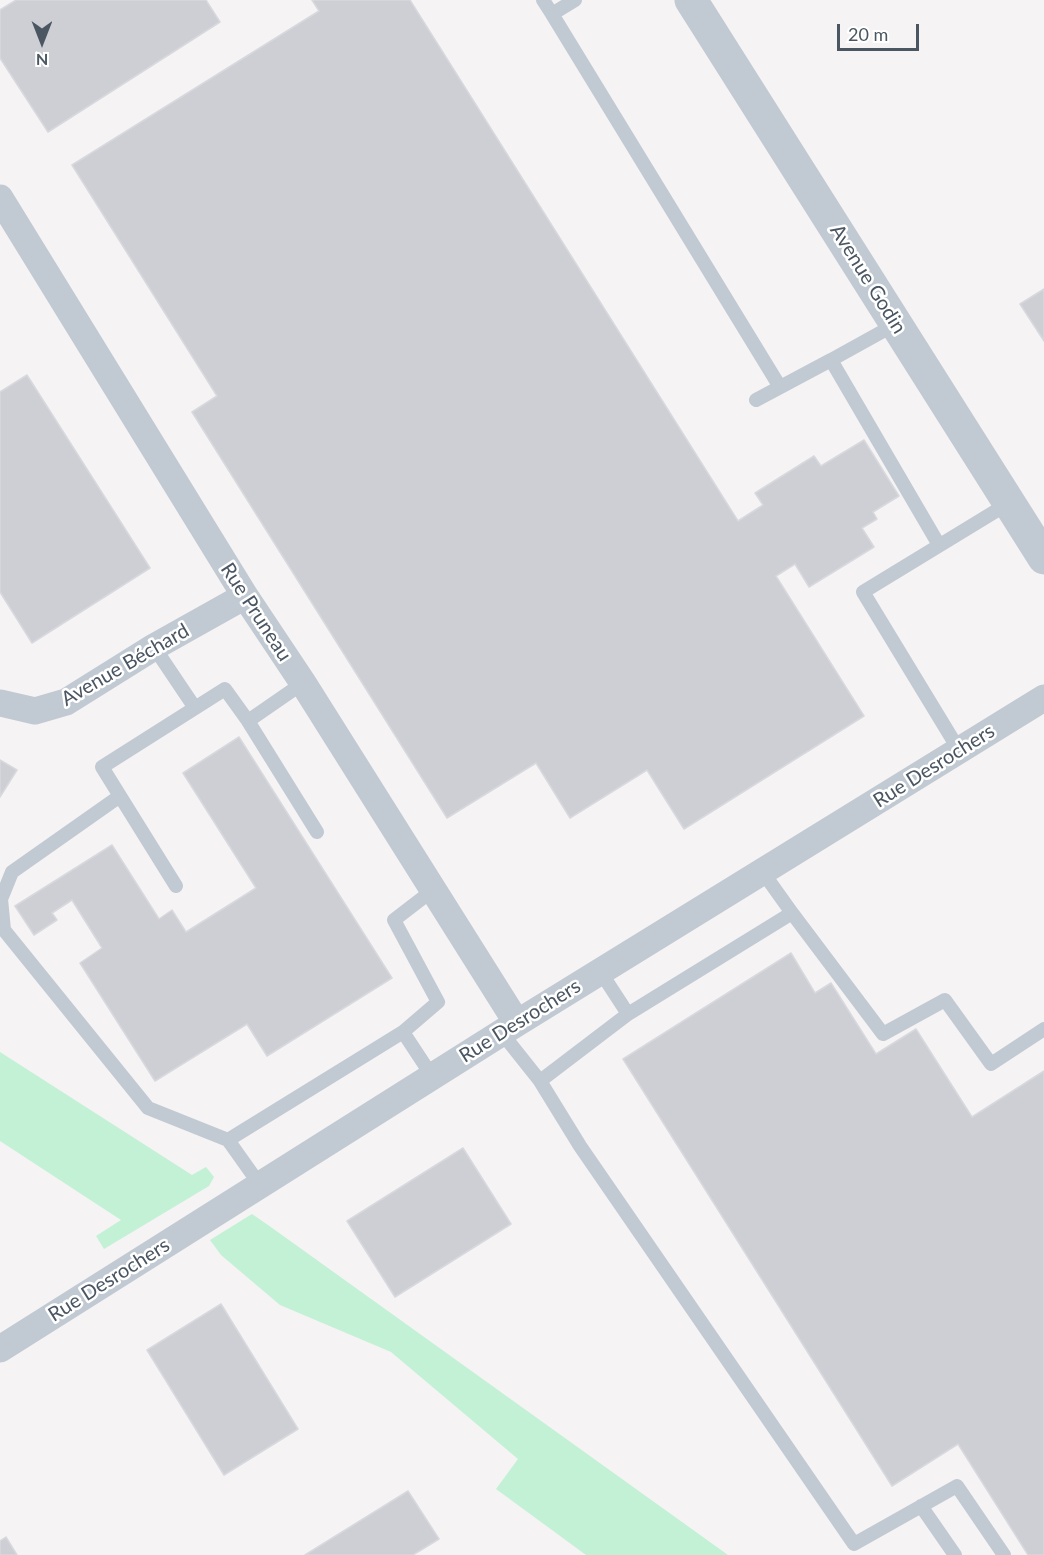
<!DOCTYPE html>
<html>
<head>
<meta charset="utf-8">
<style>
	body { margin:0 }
	#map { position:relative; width:1044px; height:1555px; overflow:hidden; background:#f5f3f3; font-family:Lato,sans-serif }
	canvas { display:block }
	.north { position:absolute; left:12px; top:12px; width:60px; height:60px; -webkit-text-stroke:4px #fff; paint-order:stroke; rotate:180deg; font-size:16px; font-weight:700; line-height:24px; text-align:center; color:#4a5661 }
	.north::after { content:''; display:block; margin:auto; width:21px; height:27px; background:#4a5661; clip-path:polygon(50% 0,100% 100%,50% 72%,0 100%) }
	.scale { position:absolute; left:837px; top:24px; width:82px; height:27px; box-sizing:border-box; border:3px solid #4a5661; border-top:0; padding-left:8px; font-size:18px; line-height:21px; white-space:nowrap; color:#4a5661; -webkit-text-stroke:4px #fff; paint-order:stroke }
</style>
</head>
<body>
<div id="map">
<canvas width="1044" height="1555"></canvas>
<div class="north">N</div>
<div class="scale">20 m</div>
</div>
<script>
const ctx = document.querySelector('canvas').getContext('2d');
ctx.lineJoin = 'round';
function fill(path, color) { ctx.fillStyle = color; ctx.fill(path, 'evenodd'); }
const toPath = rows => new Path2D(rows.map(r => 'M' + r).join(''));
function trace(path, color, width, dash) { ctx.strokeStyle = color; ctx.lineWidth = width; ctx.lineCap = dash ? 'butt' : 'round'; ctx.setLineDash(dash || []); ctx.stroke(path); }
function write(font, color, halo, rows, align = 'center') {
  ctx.font = font + ' Lato,sans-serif'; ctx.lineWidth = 5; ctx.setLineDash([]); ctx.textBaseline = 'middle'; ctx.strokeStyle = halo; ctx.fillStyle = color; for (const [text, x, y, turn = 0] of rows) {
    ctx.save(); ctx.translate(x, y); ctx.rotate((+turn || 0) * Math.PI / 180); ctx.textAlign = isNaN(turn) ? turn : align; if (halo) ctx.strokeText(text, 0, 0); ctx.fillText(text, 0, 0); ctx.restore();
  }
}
const green = toPath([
	[0,1052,192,1175,206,1167,214,1177,209,1186,104,1249,96,1236,121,1220,0,1141],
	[252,1214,268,1225,728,1555,586,1555,496,1489,518,1459,391,1352,280,1305,221,1255,210,1240]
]);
const building = toPath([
	[16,0,206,0,220,22,48,132,0,58,0,10,16,0],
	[312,0,410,0,738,521,763,505,755,493,814,456,821,466,864,440,899,496,873,512,877,519,862,528,874,547,809,587,795,564,776,576,864,716,684,829,647,770,570,818,536,763,447,818,192,412,217,396,72,165,319,11,312,0],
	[1044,289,1044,341,1020,304,1044,289],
	[27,375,150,568,32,643,0,592,0,392,27,375],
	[239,737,392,978,267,1056,247,1024,155,1081,80,963,102,948,72,900,52,913,57,920,34,935,15,906,112,845,159,919,172,910,186,932,256,888,183,773,239,737],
	[0,760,17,770,0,797,0,760],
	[791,953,815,993,831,983,876,1054,916,1029,972,1117,1044,1071,1044,1555,1028,1555,958,1444,892,1486,623,1059,791,953],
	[463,1148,511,1224,395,1297,347,1221,463,1148],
	[221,1304,298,1429,224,1475,147,1350,221,1304],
	[408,1491,439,1539,413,1555,305,1555,408,1491],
	[6,1537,17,1555,0,1555,0,1541,6,1537]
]);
const service = toPath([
	[543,0,552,14],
	[575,0,552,14,780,387],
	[896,324,831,360,939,545],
	[756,400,831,360],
	[154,647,195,708],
	[248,721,317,832],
	[959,750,863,592,1009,503],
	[120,796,176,886],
	[762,871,792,913],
	[600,971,628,1014],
	[403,1032,438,1002,394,920,433,890],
	[501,1032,540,1081,580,1146,854,1544,957,1486,1004,1555],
	[540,1081,628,1014,792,913,883,1034,945,1000,991,1064,1044,1029],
	[228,1140,403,1032,432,1076],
	[260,1185,228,1140,148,1108,4,930,1,899,12,872,120,796,102,767,225,689,248,721,303,683],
	[921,1506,955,1555]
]);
const minor = toPath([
	[0,198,245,596,303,683,517,1023],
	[0,703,35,711,66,702,154,647,245,596],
	[0,1349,517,1023,1044,698]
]);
const tertiary = toPath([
	[691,0,1044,558]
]);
const streetNames = [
	["Avenue Godin",868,279,58],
	["Rue Pruneau",256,612,57],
	["Avenue Béchard",125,665,-30],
	["Rue Desrochers",934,766,-32],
	["Rue Desrochers",520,1021,-32],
	["Rue Desrochers",109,1280,-32]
];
fill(green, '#c3f1d5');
fill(building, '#cdcfd5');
trace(building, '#d7d9de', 1.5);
trace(service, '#c1cad2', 14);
trace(minor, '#c1cad2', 27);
trace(tertiary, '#c1cad2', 33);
write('20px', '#4a5661', '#fff', streetNames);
</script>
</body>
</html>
